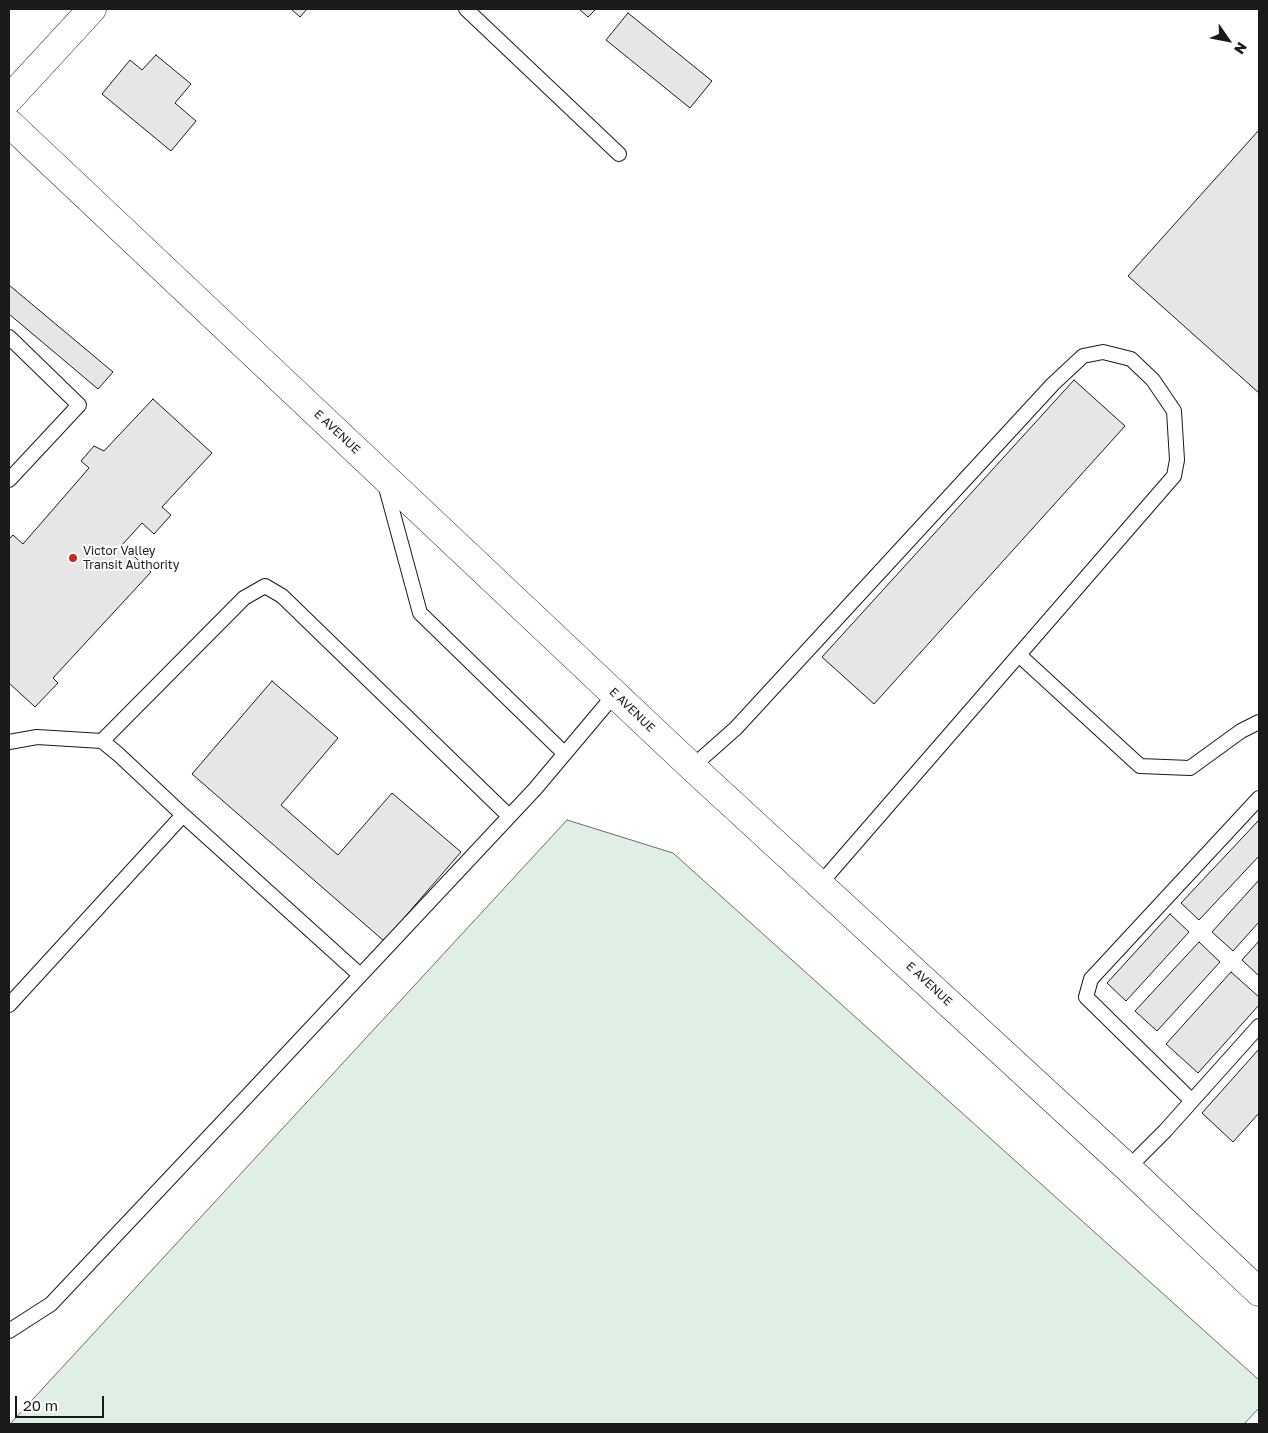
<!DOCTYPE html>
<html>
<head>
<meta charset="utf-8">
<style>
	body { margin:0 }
	#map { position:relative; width:1268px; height:1433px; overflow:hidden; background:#fff; font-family:"Golos Text",sans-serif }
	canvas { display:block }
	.frame { position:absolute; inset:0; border:10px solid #1a1a1a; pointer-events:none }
	.north { position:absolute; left:1203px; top:15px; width:50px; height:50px; -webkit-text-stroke:4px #fff; paint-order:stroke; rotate:123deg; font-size:14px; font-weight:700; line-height:20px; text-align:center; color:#1a1a1a }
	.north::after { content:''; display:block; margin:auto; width:18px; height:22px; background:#1a1a1a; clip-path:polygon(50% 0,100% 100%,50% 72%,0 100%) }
	.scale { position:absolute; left:15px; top:1396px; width:89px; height:22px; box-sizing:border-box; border:2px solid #1a1a1a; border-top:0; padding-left:6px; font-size:15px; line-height:18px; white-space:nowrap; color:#1a1a1a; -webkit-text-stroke:4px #fff; paint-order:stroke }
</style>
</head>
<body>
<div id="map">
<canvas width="1268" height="1433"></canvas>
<div class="frame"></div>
<div class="north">N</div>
<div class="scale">20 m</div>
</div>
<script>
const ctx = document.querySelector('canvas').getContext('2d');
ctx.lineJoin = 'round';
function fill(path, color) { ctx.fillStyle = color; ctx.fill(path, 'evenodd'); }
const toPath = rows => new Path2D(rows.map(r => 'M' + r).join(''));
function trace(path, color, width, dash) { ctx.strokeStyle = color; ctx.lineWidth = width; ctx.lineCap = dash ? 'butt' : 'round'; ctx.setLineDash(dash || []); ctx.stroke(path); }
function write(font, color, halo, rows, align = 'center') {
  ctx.font = font + ' "Golos Text",sans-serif'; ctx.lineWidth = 4; ctx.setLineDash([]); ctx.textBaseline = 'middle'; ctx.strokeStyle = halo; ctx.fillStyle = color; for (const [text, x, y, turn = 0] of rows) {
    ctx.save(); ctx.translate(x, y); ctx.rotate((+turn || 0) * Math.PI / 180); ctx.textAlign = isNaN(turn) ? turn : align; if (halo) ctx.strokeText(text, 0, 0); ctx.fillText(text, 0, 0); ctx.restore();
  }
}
const green = toPath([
	[567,820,673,853,1259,1380,1259,1408,1244,1424,10,1424,567,820]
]);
const building = toPath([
	[291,9,307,9,300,17,291,9],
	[579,9,596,9,588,17,579,9],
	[628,13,712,81,690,108,606,40,628,13],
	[156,55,191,84,175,103,196,121,171,151,102,94,130,60,142,70,156,55],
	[1259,130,1259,393,1128,276,1259,130],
	[9,285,113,372,98,389,9,314,9,285],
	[1074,380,1125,426,874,704,822,657,1074,380],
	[153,399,212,453,162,507,171,515,154,534,142,523,122,545,151,572,53,678,58,683,35,707,9,683,9,539,13,535,23,544,89,468,81,461,94,446,104,451,153,399],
	[272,681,338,738,281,805,338,855,392,793,461,852,384,941,192,774,272,681],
	[1259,820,1259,856,1199,920,1181,903,1259,820],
	[1259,880,1259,922,1233,951,1212,932,1259,880],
	[1170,914,1189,932,1126,1001,1107,983,1170,914],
	[1259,941,1259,976,1242,960,1259,941],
	[1199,942,1220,962,1157,1031,1135,1011,1199,942],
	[1231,972,1259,997,1259,1005,1198,1073,1166,1044,1231,972],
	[1259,1049,1259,1113,1233,1142,1202,1113,1259,1049]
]);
const service = toPath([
	[466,9,619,154],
	[9,337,79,405,9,480],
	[385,484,420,613,564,753],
	[1019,655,1140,766,1190,768,1241,731,1259,722],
	[102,741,244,598,265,586,282,596,509,816],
	[9,742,37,737,102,741,118,754,183,815,9,1005],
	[692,767,736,728,1053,384,1083,356,1103,352,1131,359,1153,380,1174,411,1177,460,1174,476,820,884],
	[183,815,360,975],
	[1192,1101,1086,997,1091,979,1259,798],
	[1128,1168,1165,1131,1259,1026],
	[9,1331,51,1304,253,1090,535,789,615,694]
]);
const tertiary = toPath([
	[9,99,92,9],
	[9,123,692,767,1128,1168,1259,1292]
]);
const markers = [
	[73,558,5,"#c62828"]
];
const streetNames = [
	["E AVENUE",337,432,43],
	["E AVENUE",632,710,44],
	["E AVENUE",929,984,43]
];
const poiNames = [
	["Victor Valley",83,551],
	["Transit Authority",83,565]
];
fill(green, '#e0efe3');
trace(green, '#6a6a6a', 1);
fill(building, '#e6e6e6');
trace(building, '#1a1a1a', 1);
trace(service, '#1a1a1a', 16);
trace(tertiary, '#1a1a1a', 29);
trace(service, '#fff', 14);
trace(tertiary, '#fff', 28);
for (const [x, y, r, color] of markers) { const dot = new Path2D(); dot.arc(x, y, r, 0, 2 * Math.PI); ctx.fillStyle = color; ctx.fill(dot); trace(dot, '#fff', 2); }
write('12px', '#1a1a1a', '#fff', streetNames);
write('12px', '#1a1a1a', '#fff', poiNames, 'left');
</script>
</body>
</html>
